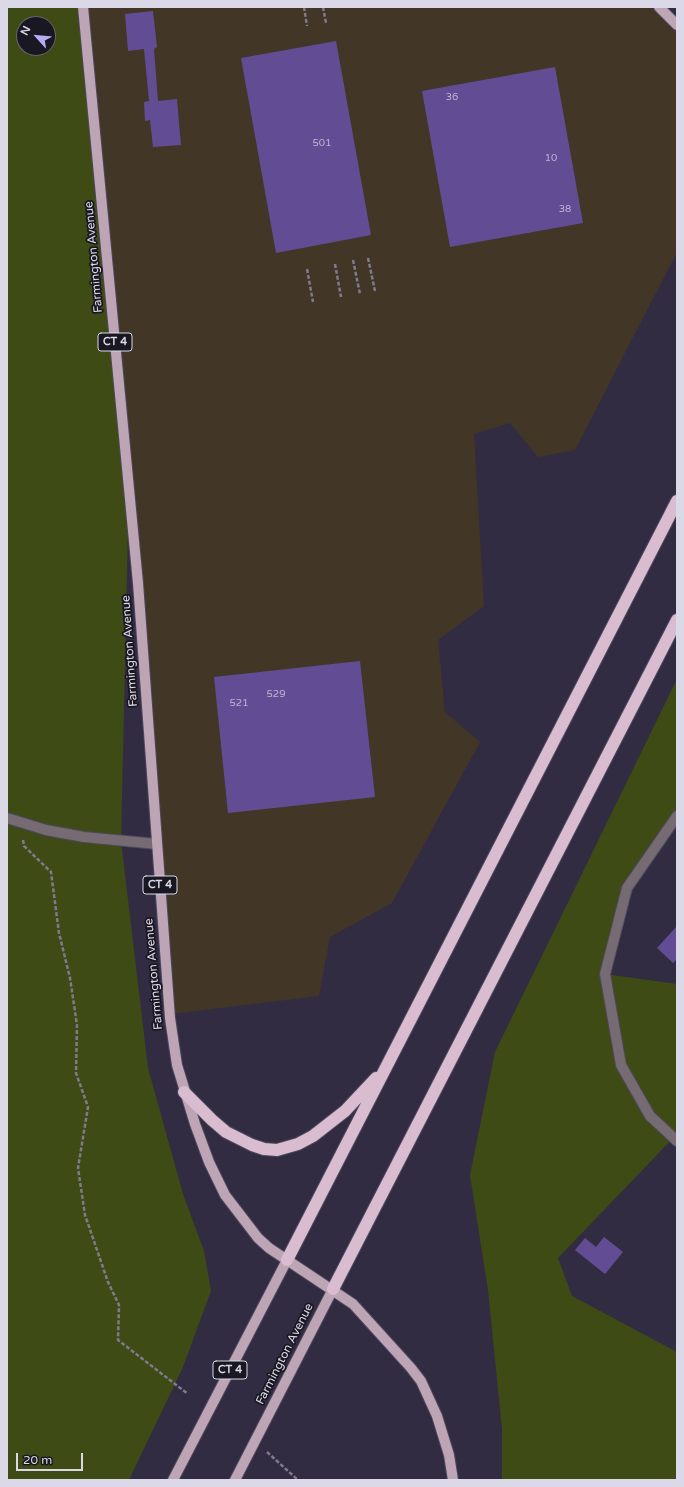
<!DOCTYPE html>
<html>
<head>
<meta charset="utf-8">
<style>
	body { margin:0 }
	#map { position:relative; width:684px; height:1487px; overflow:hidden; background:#322c43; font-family:"Varela Round",sans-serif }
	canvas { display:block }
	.frame { position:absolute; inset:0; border:8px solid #dbd8e7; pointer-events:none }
	.north { position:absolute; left:16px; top:16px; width:40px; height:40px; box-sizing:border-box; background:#191721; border:1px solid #676470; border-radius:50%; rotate:297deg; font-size:11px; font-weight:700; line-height:16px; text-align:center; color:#dbd8e7 }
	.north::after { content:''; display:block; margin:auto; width:14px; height:18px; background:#b7abf8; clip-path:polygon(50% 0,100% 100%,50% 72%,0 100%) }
	.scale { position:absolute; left:16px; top:1453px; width:67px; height:18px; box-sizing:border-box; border:2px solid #dbd8e7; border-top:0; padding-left:5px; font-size:12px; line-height:14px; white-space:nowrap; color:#dbd8e7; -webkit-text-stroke:3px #191721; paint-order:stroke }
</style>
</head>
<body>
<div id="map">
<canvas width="684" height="1487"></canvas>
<div class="frame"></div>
<div class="north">N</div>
<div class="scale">20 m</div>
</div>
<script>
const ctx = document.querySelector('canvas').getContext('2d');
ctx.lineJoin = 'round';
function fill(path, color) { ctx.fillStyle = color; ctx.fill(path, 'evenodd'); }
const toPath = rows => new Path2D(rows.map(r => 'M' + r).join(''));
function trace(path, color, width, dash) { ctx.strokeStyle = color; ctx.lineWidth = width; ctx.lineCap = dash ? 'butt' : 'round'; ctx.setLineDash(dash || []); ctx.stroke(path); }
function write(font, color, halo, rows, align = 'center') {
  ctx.font = font + ' "Varela Round",sans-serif'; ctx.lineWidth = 3.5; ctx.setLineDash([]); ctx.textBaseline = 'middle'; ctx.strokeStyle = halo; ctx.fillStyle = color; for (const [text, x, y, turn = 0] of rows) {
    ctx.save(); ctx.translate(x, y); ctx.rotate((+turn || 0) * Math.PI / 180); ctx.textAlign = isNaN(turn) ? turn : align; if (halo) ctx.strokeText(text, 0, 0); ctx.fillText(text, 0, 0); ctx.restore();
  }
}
const commercial = toPath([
	[82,7,659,7,677,25,677,252,575,450,538,457,510,423,474,434,484,606,438,640,445,712,480,742,392,903,330,937,319,996,171,1014]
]);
const green = toPath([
	[7,7,82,7,129,484,121,841,148,1068,183,1194,204,1251,211,1291,183,1367,129,1480,7,1480],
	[24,24,48,24,48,48,24,48],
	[677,679,677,816,627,888,605,974,677,984,677,1134,558,1258,572,1296,677,1352,677,1480,502,1480,502,1429,488,1290,470,1175,495,1052]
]);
const building = toPath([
	[153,11,157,47,154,49,158,101,177,99,181,145,153,147,150,120,145,121,144,102,149,101,144,49,128,51,125,14],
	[336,41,371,235,276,253,241,58],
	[555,67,583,223,450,247,422,91],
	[360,661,375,797,228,813,214,677],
	[677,926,677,959,673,963,657,948],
	[604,1237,623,1252,605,1274,575,1250,585,1238,596,1247]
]);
const path = toPath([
	[304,7,307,26],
	[323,7,326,23],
	[368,258,375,291],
	[353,260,360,294],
	[335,264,341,297],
	[307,269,313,302],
	[23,840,24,846,51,872,59,933,70,978,77,1025,76,1073,88,1107,78,1168,85,1215,108,1282,119,1305,118,1340,188,1394],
	[267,1452,298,1480]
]);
const minor = toPath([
	[677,816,627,888,605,974,621,1065,650,1116,677,1141],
	[7,818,46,830,84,837,157,844]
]);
const major = toPath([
	[83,7,138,583,170,1018,177,1065,195,1124,209,1162,225,1195,258,1238,269,1248,353,1304,411,1368,421,1381,437,1416,449,1455,453,1480],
	[659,7,677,25],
	[173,1480,287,1260],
	[235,1480,333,1289]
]);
const highway = toPath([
	[184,1092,212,1120,226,1132,252,1145,264,1149,277,1150,298,1144,313,1136,345,1111,376,1078],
	[287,1260,677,501],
	[333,1289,677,620]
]);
const numberNames = [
	["36",452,97],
	["501",322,143],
	["10",551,158],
	["38",565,209],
	["529",276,694],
	["521",239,703]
];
const shields = [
	[115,342,34],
	[160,885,34],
	[230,1370,34]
];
const shieldNames = [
	["CT 4",115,342],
	["CT 4",160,885],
	["CT 4",230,1370]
];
const streetNames = [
	["Farmington Avenue",94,257,-95],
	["Farmington Avenue",130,651,-94],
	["Farmington Avenue",154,974,-95],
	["Farmington Avenue",285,1354,-63]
];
fill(commercial, '#423627');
fill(green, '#3e4b14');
fill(building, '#624d94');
trace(minor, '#4d485d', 12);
trace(major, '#4d485d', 12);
trace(highway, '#4d485d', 14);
trace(path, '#7f7a8e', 2.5, [4, 2]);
trace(minor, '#776b73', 10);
trace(major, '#bda5b5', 10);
trace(highway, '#d9bccf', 12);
write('10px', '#bdb5d2', null, numberNames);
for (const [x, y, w] of shields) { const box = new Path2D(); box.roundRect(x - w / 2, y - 9, w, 18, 3); ctx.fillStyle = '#191721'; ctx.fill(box); trace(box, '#dbd8e7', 1); }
write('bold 11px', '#dbd8e7', null, shieldNames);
write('12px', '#dbd8e7', '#191721', streetNames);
</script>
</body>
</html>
